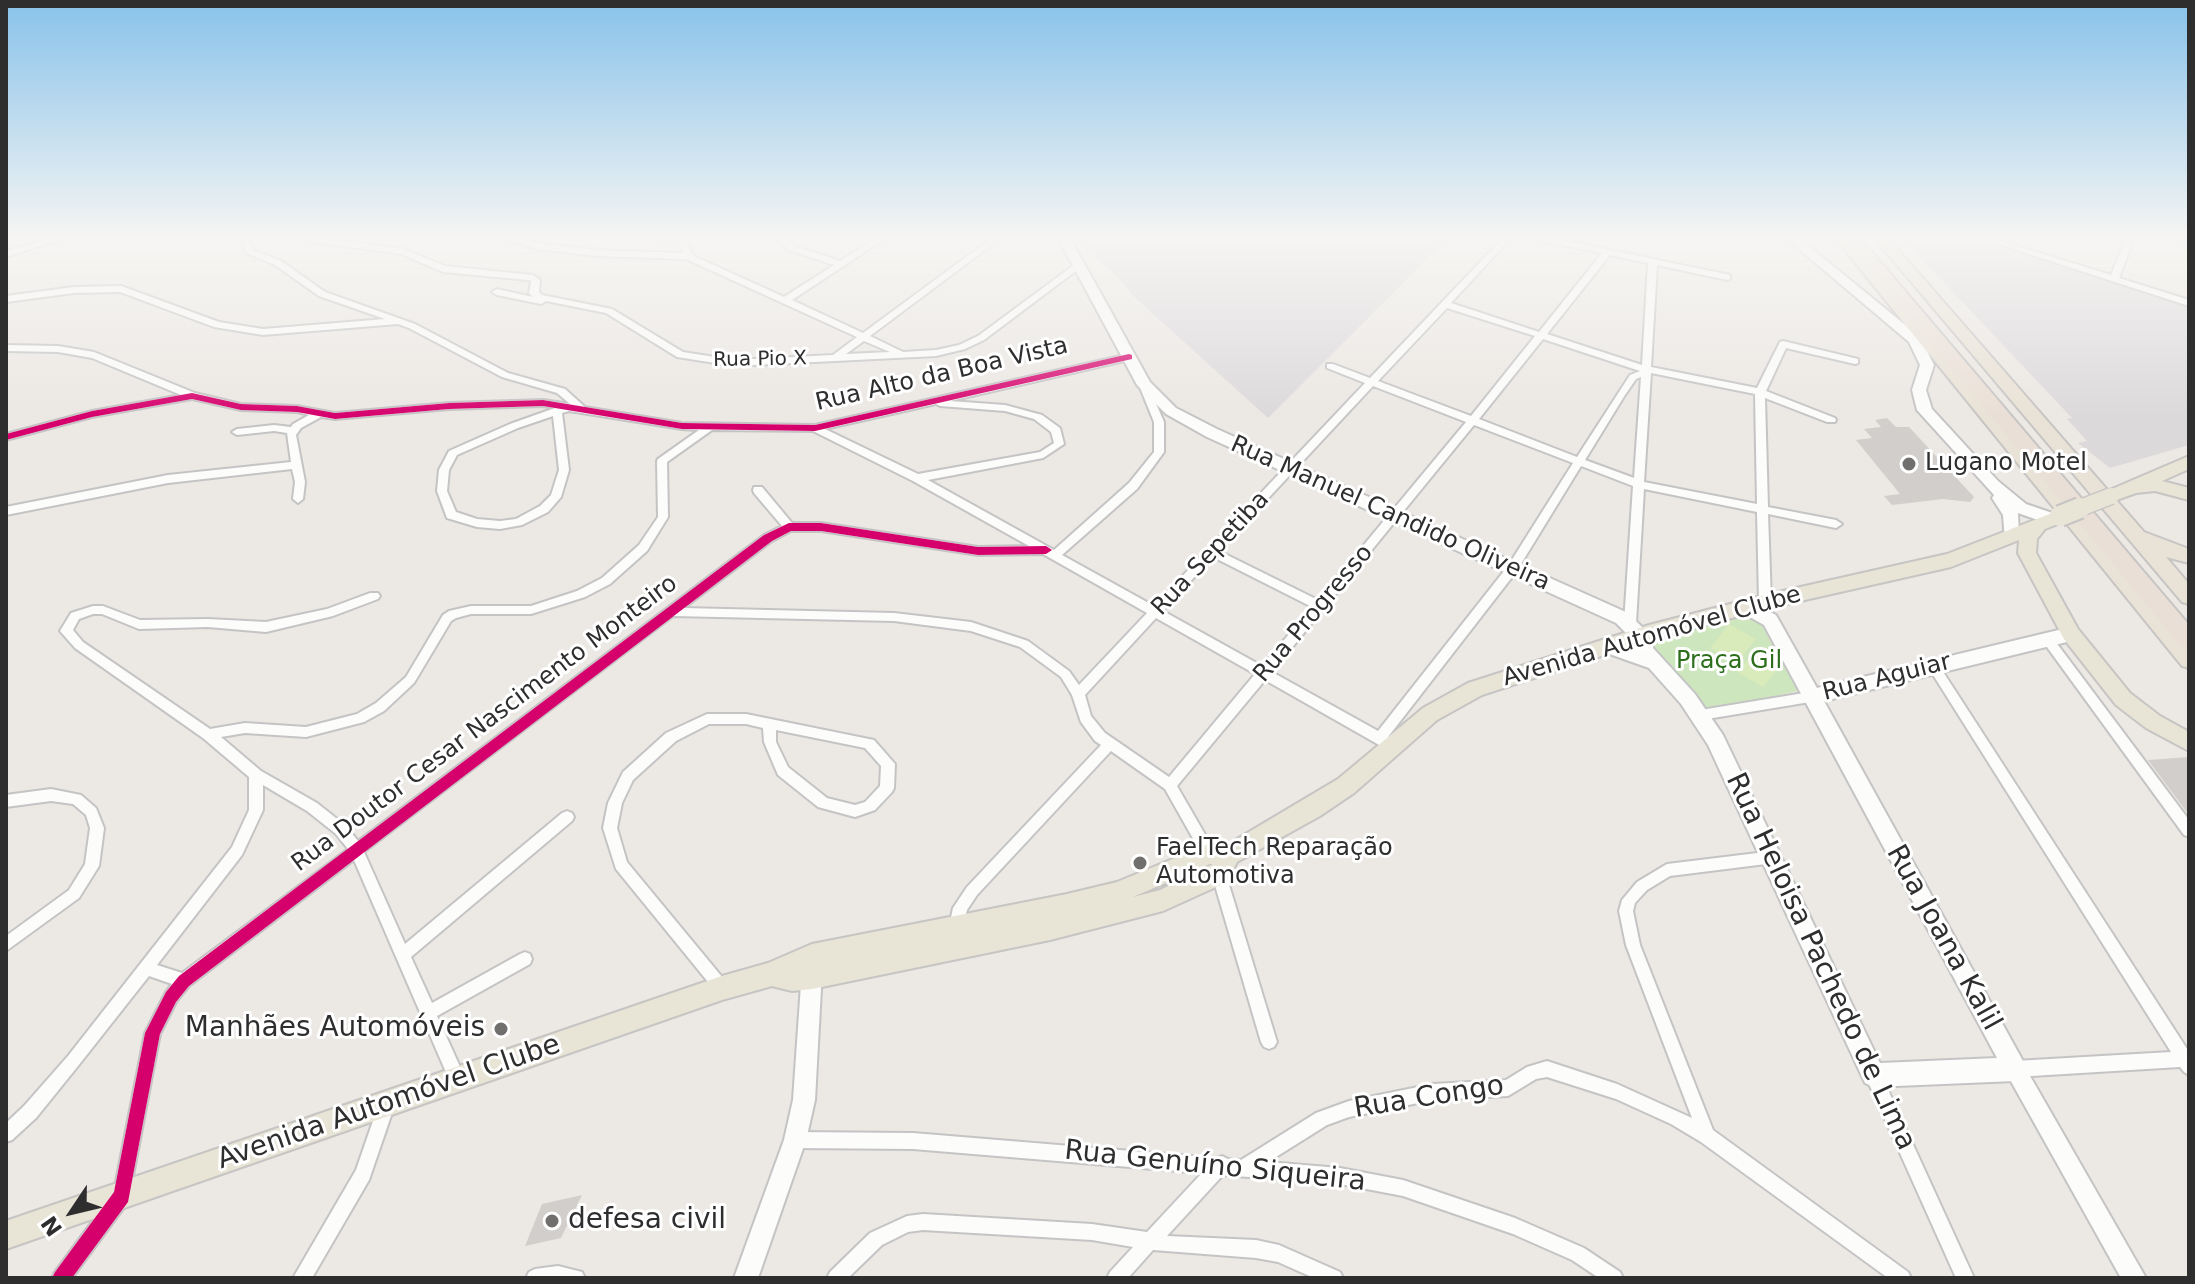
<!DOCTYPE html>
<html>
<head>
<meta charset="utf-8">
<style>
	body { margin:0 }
	#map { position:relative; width:2195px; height:1284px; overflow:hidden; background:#ece8e4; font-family:"DejaVu Sans",sans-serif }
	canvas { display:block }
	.frame { position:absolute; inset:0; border:8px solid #2e2e2e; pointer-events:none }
	.north { position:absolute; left:32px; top:1172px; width:80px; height:80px; -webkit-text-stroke:6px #fff; paint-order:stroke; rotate:235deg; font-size:22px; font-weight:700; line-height:32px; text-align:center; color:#2e2e2e }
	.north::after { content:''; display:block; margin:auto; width:28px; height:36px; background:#2e2e2e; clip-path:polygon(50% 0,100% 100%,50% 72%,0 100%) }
</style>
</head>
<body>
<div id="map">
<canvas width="2195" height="1284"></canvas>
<div class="frame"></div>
<div class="north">N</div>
</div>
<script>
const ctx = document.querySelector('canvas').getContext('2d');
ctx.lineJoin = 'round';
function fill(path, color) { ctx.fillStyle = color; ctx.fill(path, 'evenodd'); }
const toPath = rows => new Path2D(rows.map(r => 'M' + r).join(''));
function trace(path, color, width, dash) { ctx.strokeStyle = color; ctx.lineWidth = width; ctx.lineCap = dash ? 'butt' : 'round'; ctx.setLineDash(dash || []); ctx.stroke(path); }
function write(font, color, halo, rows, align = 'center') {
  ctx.font = font + ' "DejaVu Sans",sans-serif'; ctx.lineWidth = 6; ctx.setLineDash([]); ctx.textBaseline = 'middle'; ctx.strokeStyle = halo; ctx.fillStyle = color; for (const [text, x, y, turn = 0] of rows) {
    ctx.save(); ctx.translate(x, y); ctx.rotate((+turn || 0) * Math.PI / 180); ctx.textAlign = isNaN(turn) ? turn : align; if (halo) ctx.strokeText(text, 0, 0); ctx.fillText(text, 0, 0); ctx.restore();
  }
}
const industrial = toPath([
	[1073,238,1448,238,1268,418,1132,295,1118,277],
	[1906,238,1972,238,2189,306,2189,445,2110,468,2078,443,2087,441,2067,419,2072,418,1918,255]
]);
const green = toPath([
	[1754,611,1798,691,1706,711,1638,642]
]);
const pitch = toPath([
	[1729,624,1756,639,1737,663,1710,648],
	[1756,650,1781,665,1763,687,1737,672]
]);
const building = toPath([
	[1887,418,1896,427,1909,427,1974,497,1970,502,1943,499,1892,505,1884,496,1900,494,1856,440,1872,438,1864,429,1881,427,1875,420],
	[2189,757,2189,815,2148,760],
	[582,1195,561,1238,525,1246,542,1204]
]);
const minor = toPath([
	[52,238,64,238,6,257,6,251,52,238],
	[242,238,250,238,253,250,281,261,325,292,415,324,508,373,565,389,585,407,682,423,815,425,1129,354,1132,355,1132,359,1129,360,950,401,1005,405,1042,415,1060,428,1064,444,1043,458,928,480,1054,550,1129,483,1154,452,1154,422,1139,385,1144,382,1147,383,1164,422,1164,452,1137,489,1062,555,1154,606,1365,383,1327,368,1327,364,1333,364,1370,378,1503,238,1511,238,1451,303,1539,332,1602,253,1542,241,1538,238,1552,238,1730,275,1730,279,1727,280,1657,265,1651,367,1757,388,1780,342,1783,341,1858,359,1858,363,1855,364,1786,348,1766,391,1835,418,1836,420,1835,422,1827,422,1765,398,1768,507,1836,520,1842,524,1836,528,1768,514,1771,602,1765,606,1759,602,1757,512,1644,489,1636,623,1630,627,1624,623,1633,486,1581,466,1516,572,1388,737,1398,742,1399,746,1398,750,1393,751,1388,750,1265,680,1177,786,1214,850,1216,854,1214,858,1209,860,1204,858,1165,789,1111,751,977,895,967,910,961,932,956,934,951,932,949,927,953,908,967,887,1101,745,1095,741,1081,722,1072,695,1061,677,1020,647,971,631,894,621,673,616,364,852,405,944,562,813,567,811,572,813,574,817,572,821,411,957,432,1003,520,954,525,952,530,954,532,959,530,964,437,1016,466,1080,464,1086,458,1088,452,1086,354,860,189,986,176,1002,160,1034,128,1202,72,1278,52,1278,55,1272,114,1192,145,1033,166,992,172,984,149,976,78,1066,36,1118,12,1140,6,1142,6,1123,24,1106,68,1056,232,847,249,810,249,777,203,738,75,648,60,631,71,613,93,606,103,606,140,620,208,619,266,622,327,609,370,593,378,593,380,596,378,599,333,616,266,632,208,627,139,629,102,614,93,614,79,619,73,630,83,642,210,729,245,723,306,727,357,714,376,703,406,677,443,615,449,611,471,606,531,606,577,591,602,578,639,545,658,517,657,461,658,459,699,430,682,429,569,411,562,413,569,470,561,497,548,512,522,525,500,529,477,527,447,518,437,491,439,470,449,451,510,424,555,408,543,406,449,409,335,419,321,417,301,428,296,435,305,482,303,499,298,503,293,499,295,482,292,469,168,483,6,515,6,507,168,475,291,462,287,433,274,431,237,435,232,432,237,429,274,425,291,427,293,424,309,415,297,412,241,410,192,399,92,417,6,440,6,434,92,411,181,395,92,358,58,352,6,351,6,345,58,346,94,352,195,393,241,404,297,406,335,413,449,403,543,400,570,404,557,393,502,377,409,328,398,324,263,335,214,327,120,292,74,293,6,302,6,296,74,287,121,286,219,322,263,329,385,319,319,296,275,265,246,253,242,238],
	[1610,255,1648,263,1642,365,1547,334,1610,255],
	[1447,308,1535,336,1471,416,1378,381,1447,308],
	[1543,339,1640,371,1630,375,1577,457,1479,419,1543,339],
	[1651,373,1755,394,1757,504,1644,482,1651,373],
	[1641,377,1634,478,1585,460,1625,395,1636,379,1641,377],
	[1373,386,1466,422,1318,600,1219,551,1373,386],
	[936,404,940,406,1005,411,1034,419,1051,432,1054,443,1040,452,918,474,825,429,936,404],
	[553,416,559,470,551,495,540,506,516,519,500,521,477,519,456,512,447,491,449,470,457,455,518,428,553,416],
	[1474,425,1573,463,1508,566,1378,731,1272,672,1474,425],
	[712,430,813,431,913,481,1029,546,978,547,821,523,792,523,762,487,754,487,753,490,754,493,782,526,764,535,358,841,346,826,317,803,261,771,221,737,245,733,306,737,364,722,384,711,414,683,451,621,456,618,471,614,531,614,585,597,610,584,647,551,668,517,667,462,712,430],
	[791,531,821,531,978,555,1043,554,1147,613,1079,685,1069,671,1028,641,971,622,894,613,684,608,772,541,791,531],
	[1213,557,1312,607,1262,666,1163,611,1213,557],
	[1156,618,1255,674,1169,777,1105,733,1091,716,1085,695,1156,618],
	[263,785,307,811,336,834,348,849,182,973,157,965,242,855,263,810,263,785],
	[301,238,320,238,403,249,445,266,533,275,540,280,539,292,542,295,612,309,683,352,734,360,833,355,857,337,686,259,597,256,536,249,502,238,514,238,536,243,597,250,683,253,679,241,659,241,655,238,687,238,692,255,784,297,834,265,789,250,774,238,783,238,795,246,840,261,877,238,886,238,792,300,863,333,992,238,1001,238,870,336,903,352,936,350,959,345,978,336,1078,262,1081,261,1085,264,984,340,965,349,936,356,734,366,677,357,606,313,546,301,541,304,497,295,492,292,497,289,533,297,529,293,531,281,528,280,443,272,401,254,305,241,301,238],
	[864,341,890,352,846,354,864,341],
	[1980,238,1991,238,2111,275,2126,238,2134,238,2119,278,2189,300,2189,306,1980,238],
	[2180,238,2189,238,2189,242,2181,240,2180,238],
	[2048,635,2052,637,2189,820,2189,837,2184,835,2044,643,2042,640,2044,637,2048,635],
	[1934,662,1938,664,2189,1052,2189,1075,2184,1072,2180,1067,2015,1077,2010,1074,2007,1069,2010,1064,2015,1061,2171,1052,1930,670,1928,667,1930,664,1934,662],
	[1810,692,1814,693,1816,697,1814,701,1810,702,1701,720,1697,719,1695,715,1697,711,1701,710,1810,692],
	[707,714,746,714,869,739,874,740,895,764,894,788,892,792,875,810,855,817,818,807,778,775,764,742,763,728,746,724,709,724,676,741,633,780,622,803,617,828,627,862,727,983,729,988,727,993,722,995,717,993,616,869,603,828,608,803,623,772,666,733,707,714],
	[776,730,865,748,881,766,880,786,865,802,855,805,827,798,788,767,776,742,776,730],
	[51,789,81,795,96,808,104,828,99,866,79,898,6,951,6,936,69,890,85,864,90,828,86,815,73,804,51,801,6,807,6,795,51,789],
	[1774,851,1779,853,1781,857,1779,861,1774,863,1670,876,1647,890,1635,903,1633,911,1640,945,1713,1130,1908,1272,1911,1278,1888,1278,1701,1142,1671,1124,1616,1099,1547,1077,1536,1079,1508,1096,1433,1100,1349,1117,1327,1125,1268,1162,1340,1168,1403,1180,1515,1218,1584,1248,1620,1272,1623,1278,1599,1278,1572,1260,1513,1234,1403,1196,1340,1184,1223,1175,1167,1236,1256,1240,1279,1245,1340,1272,1343,1278,1314,1278,1278,1262,1256,1258,1153,1250,1128,1278,1107,1278,1110,1272,1133,1247,1092,1240,923,1230,908,1232,882,1245,848,1278,827,1278,830,1272,870,1233,907,1216,923,1214,1092,1224,1147,1232,1202,1173,913,1149,795,1148,789,1146,787,1140,789,1134,795,1132,913,1133,1217,1158,1222,1156,1228,1159,1241,1160,1316,1113,1349,1101,1433,1084,1506,1080,1527,1067,1547,1061,1617,1084,1692,1118,1626,945,1619,911,1622,900,1637,882,1667,864,1774,851],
	[1219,869,1224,871,1226,875,1277,1042,1274,1047,1269,1049,1264,1047,1261,1042,1212,875,1214,871,1219,869],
	[1873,1067,1879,1070,1974,1278,1956,1278,1865,1075,1867,1070,1873,1067],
	[387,1096,393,1098,395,1104,369,1180,312,1278,293,1278,356,1170,381,1098,387,1096],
	[558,1266,582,1272,585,1278,526,1278,529,1272,535,1269,558,1266]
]);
const tertiary = toPath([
	[812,961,819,963,822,970,815,1100,806,1140,758,1278,734,1278,784,1140,793,1100,802,970,805,963,812,961],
	[2015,1059,2022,1062,2146,1278,2121,1278,2008,1076,2005,1069,2008,1062,2015,1059]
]);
const secondary = toPath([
	[1058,238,1070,238,1150,382,1176,408,1217,429,1628,613,1643,628,1655,628,1658,633,1652,640,1653,648,1695,694,1723,735,1880,1063,1997,1058,1764,625,1741,612,1738,607,1747,600,1776,615,1817,688,2071,627,2077,629,2080,634,2071,641,1824,701,2023,1061,2027,1069,2023,1077,2015,1081,1873,1087,1865,1083,1708,745,1681,704,1649,668,1601,651,1598,646,1601,641,1607,639,1635,649,1634,641,1616,623,1207,437,1166,414,1137,385,1058,238],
	[1786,238,1799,238,1920,337,1934,365,1926,390,1932,409,1998,481,2026,504,2058,515,2060,519,2058,523,2052,525,2018,513,2019,537,2011,543,2005,541,2003,515,1992,498,1994,495,1917,410,1912,390,1920,365,1909,342,1786,238]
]);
const primary = toPath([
	[2189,456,2189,469,2162,481,2189,488,2189,500,2155,491,2136,493,2111,502,2102,496,2105,492,2189,456],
	[2060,510,2069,516,2066,521,2045,529,2037,539,2036,553,2078,629,2130,693,2160,716,2189,732,2189,751,2146,728,2116,705,2064,639,2018,553,2019,540,1951,567,1765,609,1650,640,1482,695,1437,720,1354,793,1320,816,1237,862,1227,882,1163,911,1050,940,812,989,792,991,772,986,722,1000,6,1249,6,1221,722,976,768,963,812,944,1067,894,1117,882,1209,844,1227,845,1338,779,1423,708,1468,683,1649,625,1765,595,1947,554,2060,510],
	[1213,864,1160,890,1133,897,1210,864,1213,864]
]);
const trunk = toPath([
	[1835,238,1849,238,2189,646,2189,668,2182,666,1835,238],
	[1874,238,1888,238,2144,532,2189,549,2189,563,2166,557,2189,584,2189,604,2182,602,1874,238]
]);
const motorway = toPath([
	[1844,238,1860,238,2189,625,2189,648,2181,646,1844,238]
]);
const primaryBridgeFar1 = toPath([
	[2075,510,2111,496]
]);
const primaryBridge = toPath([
	[2060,516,2080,508]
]);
const cycleway = toPath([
	[1129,354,1132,355,1132,359,815,431,682,429,543,406,449,409,335,419,297,412,241,410,192,399,92,417,6,440,6,434,92,411,192,393,241,404,297,406,335,413,449,403,543,400,682,423,815,425,1129,354],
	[789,523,821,523,978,547,1046,546,1052,550,1046,554,978,555,821,531,791,531,772,541,189,986,176,1002,160,1034,128,1202,72,1278,52,1278,55,1272,114,1192,145,1033,166,992,179,976,764,535,789,523]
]);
const markers = [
	[1909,464,8,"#706f6e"],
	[1140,863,8,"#706f6e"],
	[501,1029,8,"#706f6e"],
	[552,1221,8,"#706f6e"]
];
const farStreetnames = [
	["Rua Pio X",760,360,-1]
];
const streetNames = [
	["Rua Alto da Boa Vista",942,375,-13],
	["Rua Manuel Candido Oliveira",1390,514,24],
	["Rua Sepetiba",1211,554,-47],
	["Rua Progresso",1314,614,-50],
	["Avenida Automóvel Clube",1652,637,-16],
	["Rua Aguiar",1887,678,-14],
	["Rua Doutor Cesar Nascimento Monteiro",485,724,-37]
];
const poiNames = [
	["Lugano Motel",1925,464],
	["FaelTech Reparação",1156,849],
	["Automotiva",1156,877]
];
const parkNames = [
	["Praça Gil",1729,662]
];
const nearStreetnames = [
	["Rua Joana Kalil",1943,938,61],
	["Rua Heloisa Pachedo de Lima",1820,962,65],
	["Rua Congo",1429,1098,-9],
	["Avenida Automóvel Clube",389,1103,-19],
	["Rua Genuíno Siqueira",1215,1167,6]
];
const nearPoinames = [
	["Manhães Automóveis",485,1029],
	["defesa civil",568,1221,"left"]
];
fill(industrial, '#dcd9db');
fill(green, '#cee6be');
fill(pitch, '#d9eabb');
fill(building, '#d1cecb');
trace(minor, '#c5c4c5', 4);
trace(tertiary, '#c5c4c5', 4);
trace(secondary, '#c5c4c5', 4);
trace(primary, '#c6c5c4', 4);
trace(trunk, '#c6c5c4', 4);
trace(motorway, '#c6c5c4', 4);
fill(minor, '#fcfcfb');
fill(tertiary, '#fcfcfb');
fill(secondary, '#fcfcfb');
fill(primary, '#e8e4d6');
fill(trunk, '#e9e2d6');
fill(motorway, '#eadfd6');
trace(primaryBridgeFar1, '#c6c5c4', 19, []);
trace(primaryBridge, '#c6c5c4', 24, []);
trace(primaryBridgeFar1, '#e8e4d6', 16);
trace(primaryBridge, '#e8e4d6', 20);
fill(cycleway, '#d6006c');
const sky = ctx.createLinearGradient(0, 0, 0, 417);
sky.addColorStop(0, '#88c2ea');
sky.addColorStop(0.57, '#f6f5f3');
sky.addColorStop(1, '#f6f5f300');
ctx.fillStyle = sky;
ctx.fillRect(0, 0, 2195, 417);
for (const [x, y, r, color] of markers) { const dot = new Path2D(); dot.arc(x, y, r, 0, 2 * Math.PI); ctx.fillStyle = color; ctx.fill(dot); trace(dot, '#fff', 3); }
write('20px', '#2e2e2e', '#fff', farStreetnames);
write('24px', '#2e2e2e', '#fff', streetNames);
write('24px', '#2e2e2e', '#fff', poiNames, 'left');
write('24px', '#2c6e1b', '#fff', parkNames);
write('28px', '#2e2e2e', '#fff', nearStreetnames);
write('28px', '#2e2e2e', '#fff', nearPoinames, 'right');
</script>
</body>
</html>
